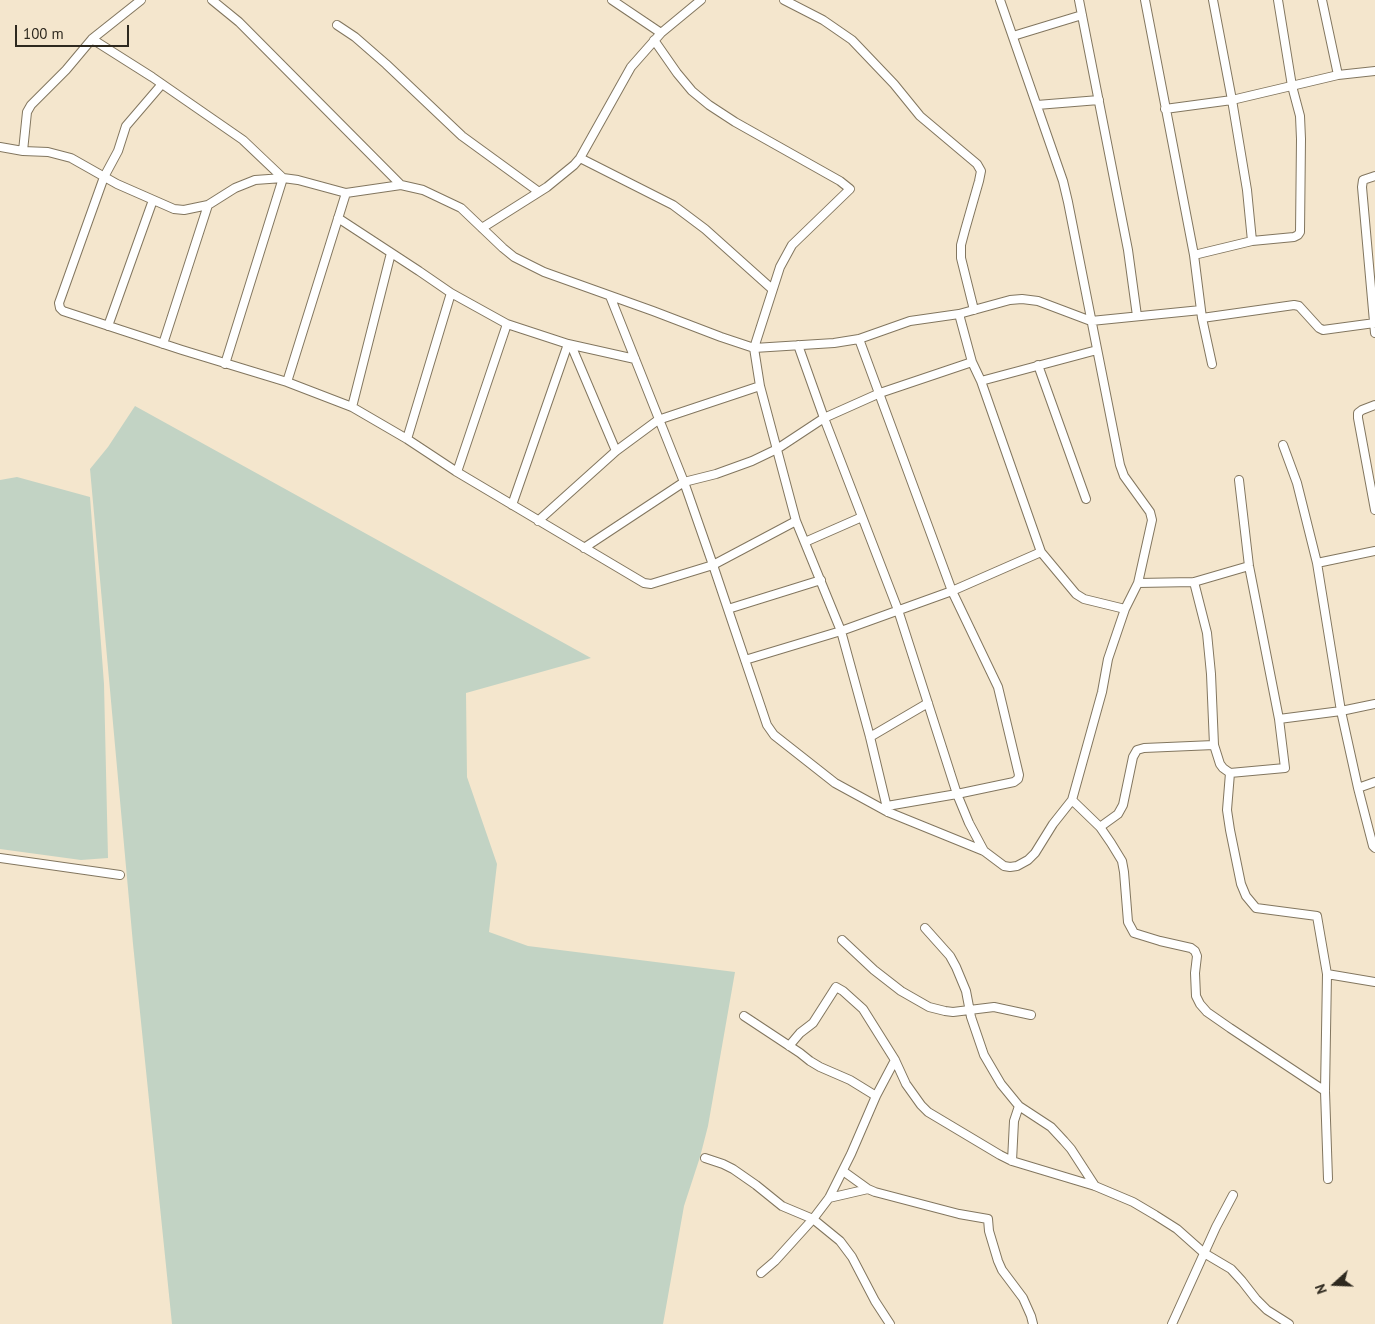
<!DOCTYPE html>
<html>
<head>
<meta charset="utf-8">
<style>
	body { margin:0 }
	#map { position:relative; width:1375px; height:1324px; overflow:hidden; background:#f4e6cd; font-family:"PT Sans",sans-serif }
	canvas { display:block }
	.north { position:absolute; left:1310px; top:1259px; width:50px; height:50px; -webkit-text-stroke:4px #f4e6cd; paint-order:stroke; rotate:250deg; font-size:14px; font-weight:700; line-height:20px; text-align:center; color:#2e291f }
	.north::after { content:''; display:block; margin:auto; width:18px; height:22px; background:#2e291f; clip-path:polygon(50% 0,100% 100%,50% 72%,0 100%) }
	.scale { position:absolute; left:15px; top:25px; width:114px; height:22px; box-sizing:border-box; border:2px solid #2e291f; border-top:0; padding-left:6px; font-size:15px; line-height:18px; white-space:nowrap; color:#2e291f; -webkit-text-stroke:4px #f4e6cd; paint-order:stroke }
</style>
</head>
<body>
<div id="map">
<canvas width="1375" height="1324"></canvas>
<div class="north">N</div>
<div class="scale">100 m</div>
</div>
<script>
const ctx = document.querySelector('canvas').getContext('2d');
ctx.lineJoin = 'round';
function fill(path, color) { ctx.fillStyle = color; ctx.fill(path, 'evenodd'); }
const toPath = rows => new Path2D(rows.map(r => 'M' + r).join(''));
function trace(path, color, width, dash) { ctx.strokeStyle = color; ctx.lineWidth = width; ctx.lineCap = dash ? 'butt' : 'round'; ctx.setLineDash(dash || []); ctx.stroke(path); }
const green = toPath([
	[135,406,591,658,466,693,467,777,497,864,489,932,528,946,735,972,708,1126,700,1157,684,1206,663,1324,172,1324,133,944,90,469,108,447],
	[17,477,90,497,104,684,108,858,81,860,0,849,0,480]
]);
const minor = toPath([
	[212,0,239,22,401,185],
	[612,0,661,33],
	[784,0,823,20,852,40,894,84,920,116,977,164,981,171,979,181,965,230,961,245,961,258,974,310],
	[1079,0,1128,250,1137,316],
	[1145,0,1194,255,1202,318,1212,364],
	[1322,0,1338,75],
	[337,25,355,37,386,64,462,136,539,192],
	[1013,36,1082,15],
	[92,39,152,77,243,140,283,178,225,364],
	[654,40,677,73,692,91,709,105,735,122,840,181,850,189,792,245,780,267,754,348,760,386,796,521,841,631,870,737,888,812],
	[162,84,126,126,118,151,104,177,59,303,60,308,63,311,182,350,287,382,352,407,407,439,457,472,644,583,651,584,713,565,796,521],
	[1037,105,1099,100],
	[1165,109,1232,100,1338,75,1375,71],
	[0,147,23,151,48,152,71,158,117,184,174,209,184,210,208,205,235,188,255,180,283,178,298,180,346,193,401,185,423,190,461,208,503,248,514,257,544,272,653,311,721,337,754,348,834,343,859,339,910,321,959,314,1010,300,1022,299,1038,301,1091,321,1201,310],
	[23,151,27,112,31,105,66,70,92,39,141,0],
	[580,158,673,205,705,229,772,289],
	[1375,176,1363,180,1362,187,1375,333],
	[338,218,419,271,451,293,507,324,568,344,635,359],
	[482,228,547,187,574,165,580,158,631,67,661,33,701,0],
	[1252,241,1294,237,1298,235,1300,232,1301,139,1300,116,1292,86,1278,0],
	[1194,255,1252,241,1247,190,1232,100,1213,0],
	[610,296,684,482,713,565,767,725,774,735,835,783,888,812,984,851,1004,866,1010,867,1017,866,1028,860,1035,853,1053,824,1072,800,1102,692,1108,659,1125,609,1138,583,1152,520,1150,512,1124,476,1120,465,1068,202,1063,181,1000,0],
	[959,314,972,362,981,381,1041,552,1076,594,1084,599,1125,609],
	[1202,318,1294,305,1299,306,1319,328,1323,330,1375,323],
	[108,326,153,200],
	[859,339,952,591,998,687,1019,775,1018,779,1014,782,957,794,887,806],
	[163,344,208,205],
	[798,345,824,418,898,610,957,794,969,823,984,851],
	[1038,365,1086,499],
	[981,381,1097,350],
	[287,382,346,193],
	[1375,405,1362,410,1358,413,1358,418,1375,510],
	[352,407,391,253],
	[407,439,451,293],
	[1283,445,1297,483,1317,563,1341,711,1358,788,1373,846,1375,848],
	[616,451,658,420,760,386],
	[457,472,507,324],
	[512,505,568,344],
	[538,521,616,451,571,345],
	[805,542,862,517],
	[584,548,684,482,716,474,752,461,777,449,824,418,880,393,972,362],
	[1317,563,1375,551],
	[1194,582,1207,633,1211,674,1214,745,1220,764,1223,768,1230,773,1285,768,1279,719,1249,566,1239,480],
	[1138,583,1194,582,1249,566],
	[728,609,821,580],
	[745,660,841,631,952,591,1041,552],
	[1279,719,1341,711,1375,704],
	[870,737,928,703],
	[1230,773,1227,810,1230,830,1241,884,1246,896,1256,908,1317,916,1327,974,1325,1091,1328,1179],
	[1358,788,1375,782],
	[1072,800,1100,827,1111,843,1122,861,1124,872,1128,922,1134,933,1160,941,1191,948,1195,951,1197,956,1195,973,1196,996,1200,1004,1207,1012,1230,1028,1325,1091],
	[1100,827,1118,814,1123,805,1133,757,1137,750,1144,748,1214,745],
	[0,858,120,875],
	[925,928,950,956,956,967,966,991,971,1017,984,1055,1001,1084,1019,1106,1051,1127,1064,1141,1071,1149,1095,1186],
	[842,940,874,970,901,991,929,1007,945,1011,953,1012,994,1007,1031,1015],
	[1327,974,1375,982],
	[744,1016,800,1053,810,1061,820,1067,850,1080,876,1096],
	[789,1046,800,1033,813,1023,836,987,843,991,863,1009,895,1060,906,1084,921,1105,928,1112,1000,1155,1012,1161,1095,1186,1133,1202,1155,1215,1177,1229,1204,1253,1231,1269,1242,1281,1256,1299,1267,1310,1289,1324],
	[705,1158,723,1164,733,1169,756,1185,782,1206,813,1219,840,1241,852,1257,875,1301,890,1324],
	[1012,1161,1014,1121,1019,1106],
	[843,1171,868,1189],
	[829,1198,868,1189,875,1192,959,1214,988,1219,989,1231,998,1261,1002,1270,1023,1298,1031,1316,1033,1324],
	[761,1273,775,1261,813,1219,829,1198,851,1154,876,1096,895,1060],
	[1172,1324,1216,1227,1233,1195]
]);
fill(green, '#c2d3c4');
trace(minor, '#82765f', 10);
trace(minor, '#fff', 8);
</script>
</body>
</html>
